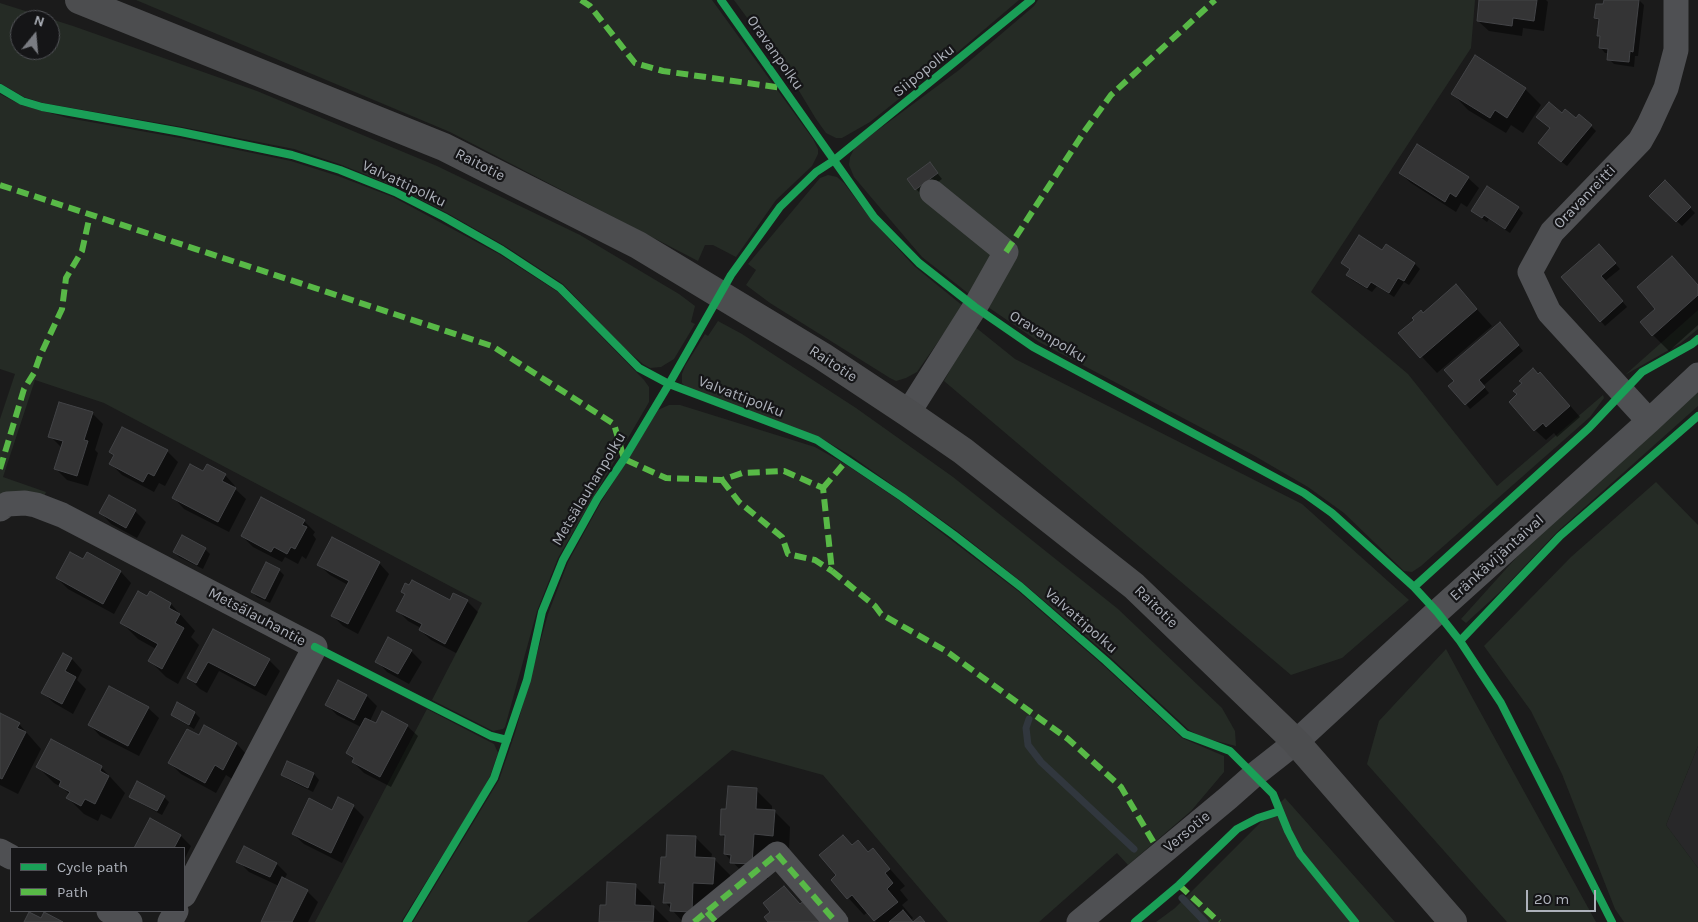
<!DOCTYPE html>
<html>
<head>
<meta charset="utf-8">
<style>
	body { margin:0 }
	#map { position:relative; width:1698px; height:922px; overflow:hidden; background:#1b1b1b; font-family:Karla,sans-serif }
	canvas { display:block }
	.legend { position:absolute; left:10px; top:847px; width:175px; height:65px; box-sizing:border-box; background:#151517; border:1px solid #525358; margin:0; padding:6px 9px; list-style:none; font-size:15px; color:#adb1ba }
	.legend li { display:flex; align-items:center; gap:10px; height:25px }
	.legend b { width:25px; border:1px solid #525358 }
	.north { position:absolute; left:10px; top:10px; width:50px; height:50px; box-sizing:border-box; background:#151517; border:1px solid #525358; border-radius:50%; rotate:17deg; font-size:14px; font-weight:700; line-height:20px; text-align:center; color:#adb1ba }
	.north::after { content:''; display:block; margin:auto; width:18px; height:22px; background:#7a7c82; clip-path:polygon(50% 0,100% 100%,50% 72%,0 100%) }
	.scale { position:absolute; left:1526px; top:890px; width:70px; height:22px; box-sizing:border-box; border:2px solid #adb1ba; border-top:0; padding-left:6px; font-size:15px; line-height:18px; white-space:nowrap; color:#adb1ba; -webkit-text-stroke:4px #151517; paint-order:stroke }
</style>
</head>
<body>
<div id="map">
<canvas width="1698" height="922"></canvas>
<ul class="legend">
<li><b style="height:6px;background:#1a9f57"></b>Cycle path</li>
<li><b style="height:6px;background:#58b947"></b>Path</li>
</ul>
<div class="north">N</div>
<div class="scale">20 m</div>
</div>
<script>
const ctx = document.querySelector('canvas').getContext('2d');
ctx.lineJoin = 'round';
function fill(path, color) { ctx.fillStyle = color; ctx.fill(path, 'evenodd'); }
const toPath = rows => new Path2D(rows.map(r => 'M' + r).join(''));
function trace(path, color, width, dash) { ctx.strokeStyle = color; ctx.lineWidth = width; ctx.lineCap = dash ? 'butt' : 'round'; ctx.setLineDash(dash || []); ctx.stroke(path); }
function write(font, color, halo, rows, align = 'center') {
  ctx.font = font + ' Karla,sans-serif'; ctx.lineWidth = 4.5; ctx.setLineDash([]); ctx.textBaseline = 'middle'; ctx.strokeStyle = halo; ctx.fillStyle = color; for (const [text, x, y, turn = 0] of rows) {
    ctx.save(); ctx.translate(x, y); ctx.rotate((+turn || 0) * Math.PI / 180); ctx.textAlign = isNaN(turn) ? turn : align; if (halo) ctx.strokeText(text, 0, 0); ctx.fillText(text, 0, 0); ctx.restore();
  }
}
const built = toPath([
	[1698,746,1698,868,1666,825]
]);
const green = toPath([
	[136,0,712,0,813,139,818,149,818,154,812,166,776,200,736,257,713,245,705,245,698,261,450,132],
	[734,0,1019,0,959,51,870,122,842,138,836,138,826,133,816,119,790,76],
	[1038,0,1475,0,1471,48,1311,292,1408,374,1497,486,1603,395,1604,398,1590,417,1421,566,1412,572,1404,571,1344,513,1308,487,1253,455,1039,342,969,294,922,257,881,209,854,177,849,165,850,157,855,147,863,141,959,70,1034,6],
	[0,3,73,26,257,91,437,166,580,235,679,294,695,306,691,322,695,324,674,359,661,367,650,368,643,364,623,347,563,284,505,246,447,213,398,188,342,165,294,149,182,127,43,103,24,97,0,83],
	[20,20,50,20,50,50,20,50],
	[0,94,21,105,68,118,180,138,291,161,338,176,393,197,499,254,558,292,644,380,649,387,649,402,558,558,537,611,505,727,503,729,493,731,432,700,482,603,104,403,35,380,3,477,46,492,44,497,0,500,0,419,15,374,0,369],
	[828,175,837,177,844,183,870,218,914,266,963,306,917,372,906,378,896,381,890,378,770,303,746,285,756,270,748,264,820,178],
	[1698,310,1698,329,1681,343,1625,375],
	[718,321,742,334,856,408,953,477,1118,609,1222,708,1235,731,1236,746,1204,738,1189,730,1109,656,1023,583,957,531,850,455,819,437,692,394,682,383,682,374,685,366,705,334,708,336],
	[974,326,1015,359,1302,504,1409,600,1342,658,1291,675,944,381],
	[1698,390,1698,406,1557,532,1501,591,1466,623,1461,619,1524,549],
	[669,405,680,405,815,447,845,464,900,501,1018,591,1104,666,1182,738,1224,756,1224,772,1191,811,1128,865,1117,853,1039,922,948,922,823,775,732,750,527,922,413,922,499,780,515,733,548,614,568,562,601,502,658,410],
	[1656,482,1698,525,1698,746,1666,825,1698,868,1698,922,1624,922,1615,909,1562,774,1531,711,1484,646,1571,557],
	[1446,649,1472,697,1596,922,1507,922,1367,764,1379,721],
	[427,709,494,744,498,753,490,776,480,795,401,922,315,922],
	[1285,798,1395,922,1156,922,1175,908]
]);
const shadow = toPath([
	[1481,0,1546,0,1548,2,1544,31,1523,28,1522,36,1489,31,1478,21],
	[1605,0,1639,0,1644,5,1638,56,1635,56,1634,67,1614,64,1609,59,1609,53,1605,53,1600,47,1601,38,1598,35,1600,22,1595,18,1604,6],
	[1525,89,1541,105,1523,133,1511,125,1506,133,1468,110,1453,94],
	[1562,115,1591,126,1596,131,1567,166,1544,148,1551,129],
	[930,164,942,179,921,194,916,189],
	[1400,173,1468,178,1479,188,1467,207,1461,203,1456,212,1411,183],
	[1665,182,1695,213,1682,226,1651,196],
	[1518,208,1523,213,1510,233,1489,219,1487,222,1472,211],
	[1386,246,1415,264,1420,269,1409,285,1404,282,1394,297,1377,286,1372,292,1352,280,1347,275,1351,270,1343,263,1383,252],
	[1604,251,1620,269,1605,281,1627,307,1605,326,1563,277],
	[1698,285,1698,325,1669,351,1653,335,1657,309],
	[1456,286,1492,326,1437,373,1400,333],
	[1505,329,1523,351,1483,386,1489,393,1470,409,1466,404],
	[1551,384,1580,417,1557,437,1554,433,1546,440,1535,430],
	[92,413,103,424,95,450,98,453,88,486,67,480,56,469,62,448,50,436],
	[167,451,178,462,165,486,159,483,154,492,122,475,111,464,115,457,110,452],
	[204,472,225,475,235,486,234,488,246,499,229,532,184,509,174,498],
	[135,511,146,522,137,538,111,524,101,513],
	[304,521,315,532,313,535,316,539,306,559,302,556,298,564,285,557,282,562,253,547,242,536],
	[205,549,210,554,203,569,179,557,174,552],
	[87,554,121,572,131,583,114,614,68,589,57,578,84,561],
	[379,563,389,574,358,634,343,626,332,615,348,585,330,575,319,565],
	[266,564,279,570,284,575,270,603,257,597,252,592],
	[450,601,467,601,478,612,456,653,431,640,420,630,421,628,408,621,398,611],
	[171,604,195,631,191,637,199,645,178,684,166,677,150,661,156,649,138,639,122,623],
	[214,631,269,660,280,671,266,696,219,671,207,693,200,689,189,678],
	[411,651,422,662,409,684,387,672,377,661],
	[63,655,72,659,82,670,77,680,86,689,73,714,54,703,43,693],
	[367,696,377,706,370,721,376,725,407,726,418,736,391,787,364,773,353,762,354,760,347,753,361,727,337,715,326,704],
	[178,704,195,713,200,718,194,729,177,719,172,714],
	[148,708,159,718,139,756,100,736,90,725],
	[0,714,19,724,41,749,18,794,0,785],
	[204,727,237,744,247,755,234,780,226,775,216,793,181,774,170,763,199,737],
	[288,762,314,774,319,780,313,792,287,779,282,774],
	[38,767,101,767,125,793,111,819,101,814,98,821,84,814,68,798,70,795,63,788,54,783],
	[756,790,772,806,772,811,774,811,790,827,789,851,770,850,768,879,748,878,725,854,726,839,721,834],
	[131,796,164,797,169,802,162,815,136,801],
	[353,806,364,817,342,863,304,844,293,834,333,811],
	[150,819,181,836,191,846,184,860,184,848,135,848],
	[696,838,712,854,711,859,714,859,730,875,729,899,683,922,665,902,666,887,661,882,667,858],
	[858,842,869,853,873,850,905,886,900,890,908,900,902,905,913,918,911,920,913,922,876,922,868,912,864,915,832,880,838,876,853,846],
	[238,861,277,864,287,874,284,880,307,891,318,902,308,922,262,922,279,886,249,872],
	[635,886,651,902,651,907,654,907,669,922,601,922,607,906]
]);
const stream = toPath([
	[1029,719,1026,728,1028,745,1041,762,1134,849],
	[1182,898,1205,922]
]);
const building = toPath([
	[1479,0,1537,0,1534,21,1513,18,1512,26,1477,21,1479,0],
	[1604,0,1639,0,1633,52,1630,51,1629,62,1607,60,1608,49,1599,48,1600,36,1597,36,1599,19,1594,18,1596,4,1603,4,1604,0],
	[1475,55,1526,88,1507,118,1495,110,1490,118,1451,94,1475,55],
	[1549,102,1562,113,1565,109,1576,118,1579,114,1592,125,1561,162,1538,143,1550,128,1536,117,1549,102],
	[1417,144,1469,177,1456,197,1450,193,1445,202,1399,173,1417,144],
	[930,162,938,173,915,190,907,179,930,162],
	[1665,180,1691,207,1676,222,1649,196,1665,180],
	[1487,186,1519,207,1505,229,1484,215,1482,218,1471,211,1487,186],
	[1359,235,1382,250,1386,244,1415,263,1404,281,1398,278,1389,293,1371,282,1367,288,1346,275,1350,269,1341,263,1359,235],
	[1599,244,1616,263,1601,276,1623,301,1600,322,1561,277,1599,244],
	[1672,256,1698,285,1698,295,1652,336,1640,322,1655,309,1637,287,1672,256],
	[1456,284,1477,309,1420,358,1398,333,1414,320,1412,318,1421,310,1423,313,1456,284],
	[1500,322,1519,345,1479,380,1485,387,1465,405,1448,386,1454,381,1444,370,1500,322],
	[1533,368,1538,374,1540,372,1570,406,1546,427,1543,423,1534,431,1509,402,1517,394,1513,391,1522,383,1519,381,1533,368],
	[59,402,93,412,84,440,88,441,77,476,54,469,63,441,48,437,59,402],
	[122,427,168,450,154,476,148,473,143,482,109,464,114,455,109,452,122,427],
	[190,464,203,471,207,464,226,474,222,481,236,488,218,522,172,498,190,464],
	[109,495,136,510,126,528,99,513,109,495],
	[261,497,305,520,302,525,307,527,295,549,291,547,287,554,274,547,271,552,241,536,261,497],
	[182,535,206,548,197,565,173,552,182,535],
	[332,537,380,562,348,624,331,616,349,581,317,565,332,537],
	[70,552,83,559,87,552,121,571,103,604,56,578,70,552],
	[266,562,280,569,265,599,251,592,266,562],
	[412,580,450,600,453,593,468,600,445,644,419,630,422,624,396,611,405,594,401,592,405,583,409,585,412,580],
	[138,591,147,596,150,591,171,603,169,608,180,614,175,623,184,628,162,669,148,661,158,644,120,623,138,591],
	[213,629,270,659,255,686,208,662,196,683,187,678,213,629],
	[388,637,412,650,398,674,375,662,388,637],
	[63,653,72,658,65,671,76,677,62,704,41,693,63,653],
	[338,680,367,695,354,720,325,705,338,680],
	[109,686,149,707,128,746,88,725,109,686],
	[177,702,195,712,189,725,171,715,177,702],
	[382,711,408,725,380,777,352,762,354,758,346,753,365,718,376,723,382,711],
	[0,713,20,723,17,728,26,732,2,779,0,778,0,713],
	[204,725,237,743,223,770,215,765,205,783,168,763,187,729,199,735,204,725],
	[51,739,102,766,100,771,109,776,95,804,85,799,81,806,66,798,70,792,59,786,61,781,36,767,51,739],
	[287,761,314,773,308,788,281,775,287,761],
	[137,781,165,796,157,811,129,797,137,781],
	[728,786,757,788,756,809,775,810,773,836,754,834,752,864,730,863,731,855,724,854,725,835,720,835,721,809,726,809,728,786],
	[338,797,354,805,331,853,292,834,309,798,332,810,338,797],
	[150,818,181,835,174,848,134,848,150,818],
	[667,835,696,836,695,857,715,858,713,884,693,883,692,912,670,911,671,903,663,903,665,883,659,883,661,857,666,857,667,835],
	[843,835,852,845,858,840,868,852,873,848,890,869,885,873,893,883,887,889,898,902,874,921,852,895,847,899,831,880,836,875,819,855,843,835],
	[244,846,277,863,270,877,236,862,244,846],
	[282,877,308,890,292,922,261,922,282,877],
	[607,882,636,884,635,905,654,906,653,922,599,922,600,905,606,905,607,882],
	[784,886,800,904,807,898,827,922,768,922,764,917,770,912,763,903,784,886],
	[903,910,913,922,920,916,925,922,889,922,903,910],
	[29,912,41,918,44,912,63,922,24,922,29,912]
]);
const minor = toPath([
	[908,413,975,307,1006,252,932,192],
	[1649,421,1549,312,1530,272,1552,232,1640,141,1649,125,1666,88,1676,50,1676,0],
	[0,509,7,504,25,503,36,505,62,515,315,647,184,895],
	[0,851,11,857],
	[109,911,130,922],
	[170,922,176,911],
	[694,922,777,854,836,922],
	[1079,922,1228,798,1254,775,1296,742,1437,612,1649,421,1698,375]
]);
const major = toPath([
	[79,0,444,147,638,245,822,356,908,413,963,451,1134,586,1296,742,1453,922]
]);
const quiet = toPath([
	[581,0,590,6,635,63,663,71,783,88],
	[0,185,492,346,614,424,624,459,666,478,722,480,742,473,784,471,823,488,832,571,875,606,881,614,946,651,1068,739,1121,787,1154,843],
	[1006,252,1084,132,1111,95,1215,0],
	[0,469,24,389,34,373,40,356,62,309,66,278,82,251,90,215],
	[722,480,739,502,782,537,788,554,815,560,832,571],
	[823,488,847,460],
	[1179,885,1219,922],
	[707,912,716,922],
	[694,922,777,854,836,922]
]);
const cycleway = toPath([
	[721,0,874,217,919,263,975,307,1033,347,1304,493,1332,513,1414,587,1437,612,1460,641,1501,703,1612,922],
	[0,88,22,101,42,107,181,132,292,155,340,170,395,192,444,217,502,250,560,288,639,368,669,384,817,440,902,497,954,535,1021,587,1106,661,1185,734,1230,751,1273,794,1288,831,1300,854,1355,922],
	[1414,587,1589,428,1642,372,1692,344,1698,339],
	[1460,641,1560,536,1698,416],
	[315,647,491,736,507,740],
	[407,922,494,778,527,680,542,612,563,560,597,499,624,459,669,384,731,275,780,207,816,172,833,161,1031,0],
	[1135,922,1179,885,1237,829,1258,818,1280,811]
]);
const streetNames = [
	["Oravanpolku",775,53,55],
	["Siipopolku",924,71,-39],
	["Raitotie",480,165,27],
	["Valvattipolku",404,184,25],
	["Oravanreitti",1585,197,-46],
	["Oravanpolku",1048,337,31],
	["Raitotie",833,364,33],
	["Valvattipolku",741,397,21],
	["Metsälauhanpolku",589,489,-59],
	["Eränkävijäntaival",1497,558,-42],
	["Raitotie",1156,607,44],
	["Metsälauhantie",257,617,28],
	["Valvattipolku",1081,621,41],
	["Versotie",1187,832,-40]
];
fill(built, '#282829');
fill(green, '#252b25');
fill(shadow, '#0007');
trace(stream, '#31373e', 7);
fill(building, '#343435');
trace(building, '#434447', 1);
trace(minor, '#4f5053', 25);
trace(major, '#4c4d4f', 28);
trace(quiet, '#58b947', 6, [12, 6]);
trace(cycleway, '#1a9f57', 8);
write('15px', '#adb1ba', '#151517', streetNames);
</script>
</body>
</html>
